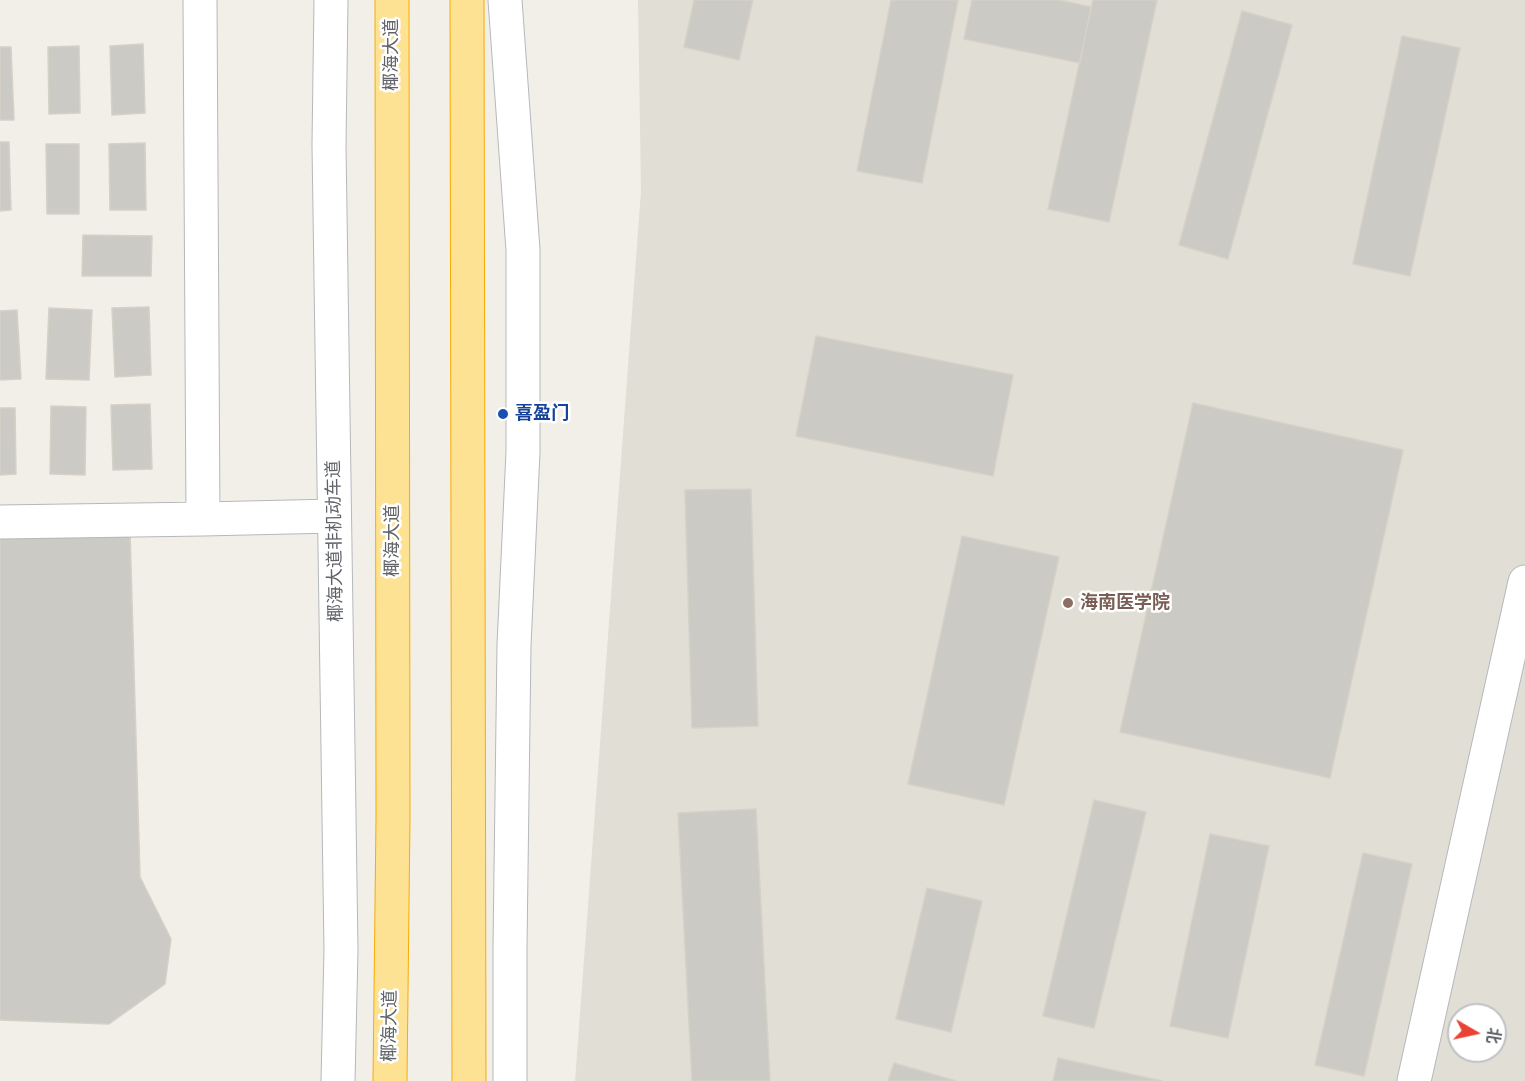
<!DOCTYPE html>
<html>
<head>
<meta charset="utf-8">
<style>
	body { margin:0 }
	#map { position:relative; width:1525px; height:1081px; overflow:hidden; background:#f1efe8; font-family:Cabin,"Noto Sans SC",sans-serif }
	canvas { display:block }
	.north { position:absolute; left:1447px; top:1003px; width:60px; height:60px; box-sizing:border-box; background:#fff; border:2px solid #bfc1c3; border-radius:50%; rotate:99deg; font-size:16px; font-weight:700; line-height:24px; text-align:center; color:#5f6368 }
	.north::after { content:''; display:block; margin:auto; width:21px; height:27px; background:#ea4335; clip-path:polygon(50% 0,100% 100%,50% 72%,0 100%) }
</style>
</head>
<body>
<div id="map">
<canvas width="1525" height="1081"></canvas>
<div class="north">北</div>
</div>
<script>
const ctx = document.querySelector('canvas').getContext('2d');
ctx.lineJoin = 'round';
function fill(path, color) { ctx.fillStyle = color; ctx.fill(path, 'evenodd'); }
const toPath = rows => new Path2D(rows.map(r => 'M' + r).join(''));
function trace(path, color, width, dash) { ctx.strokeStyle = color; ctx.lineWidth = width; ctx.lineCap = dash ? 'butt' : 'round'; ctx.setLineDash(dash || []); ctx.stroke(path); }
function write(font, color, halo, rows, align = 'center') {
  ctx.font = font + ' Cabin,"Noto Sans SC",sans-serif'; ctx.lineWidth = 5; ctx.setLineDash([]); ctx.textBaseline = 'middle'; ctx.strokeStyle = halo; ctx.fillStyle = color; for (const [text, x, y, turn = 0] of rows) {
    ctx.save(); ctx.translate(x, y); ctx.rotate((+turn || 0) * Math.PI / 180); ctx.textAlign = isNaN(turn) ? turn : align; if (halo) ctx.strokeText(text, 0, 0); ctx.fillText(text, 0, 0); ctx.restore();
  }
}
const education = toPath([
	[638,0,1525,0,1525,1081,575,1081,641,191],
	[1459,1015,1495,1015,1495,1051,1459,1051]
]);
const building = toPath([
	[694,0,753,0,739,60,684,47,694,0],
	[891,0,958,0,922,183,857,171,891,0],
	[972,0,1059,0,1091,7,1080,63,964,39,972,0],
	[1093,0,1157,0,1109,222,1048,209,1093,0],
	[1242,11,1292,25,1228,259,1179,245,1242,11],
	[1402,36,1460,48,1410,276,1353,264,1402,36],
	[143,44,145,113,112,115,110,46,143,44],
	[79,46,80,113,49,114,48,47,79,46],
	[0,47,11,47,14,120,0,120,0,47],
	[0,142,9,142,11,210,0,211,0,142],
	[145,143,146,210,110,210,109,144,145,143],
	[46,144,79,144,79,214,47,214,46,144],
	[83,235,152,236,151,276,82,276,83,235],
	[149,307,151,375,115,377,112,308,149,307],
	[49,308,92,310,89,380,46,379,49,308],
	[17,310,21,379,0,380,0,311,17,310],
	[816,336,1013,375,993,476,796,436,816,336],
	[1193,403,1403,450,1330,778,1120,732,1193,403],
	[150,404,152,469,113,470,111,405,150,404],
	[51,406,86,407,85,475,50,474,51,406],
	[0,408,15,408,16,474,0,475,0,408],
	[751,489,758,726,692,728,685,490,751,489],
	[130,531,140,877,171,939,165,984,109,1024,0,1020,0,532,130,531],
	[962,536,1059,557,1004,805,908,784,962,536],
	[1094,800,1146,812,1094,1028,1043,1016,1094,800],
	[756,809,770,1081,692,1081,678,813,756,809],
	[1210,834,1269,846,1228,1038,1170,1026,1210,834],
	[1363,853,1412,864,1364,1076,1315,1065,1363,853],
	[927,888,982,901,951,1032,896,1019,927,888],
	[1058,1058,1162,1081,1053,1081,1058,1058],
	[894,1063,956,1081,888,1081,894,1063]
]);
const minor = toPath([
	[200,0,203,519,334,516],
	[331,0,329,145,341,950,338,1081],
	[505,0,523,250,523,452,514,645,510,946,510,1081],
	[0,522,203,519],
	[1414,1081,1525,582]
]);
const highway = toPath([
	[467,0,469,1081],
	[390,1081,393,818,392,0]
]);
const markers = [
	[503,414,6,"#1a4fb4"],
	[1068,603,6,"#8d6e63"]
];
const streetNames = [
	["椰海大道",392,55,-90],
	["椰海大道非机动车道",335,541,-91],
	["椰海大道",393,541,-90],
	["椰海大道",390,1026,-89]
];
const transitNames = [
	["喜盈门",515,414]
];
const educationNames = [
	["海南医学院",1080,603]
];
fill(education, '#e1ded6');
fill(building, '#cccac5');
trace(building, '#d6d1c6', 1.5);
trace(minor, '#b5b8bc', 35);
trace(highway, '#f9ab00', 35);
trace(minor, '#fff', 33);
trace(highway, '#fde293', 33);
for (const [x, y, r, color] of markers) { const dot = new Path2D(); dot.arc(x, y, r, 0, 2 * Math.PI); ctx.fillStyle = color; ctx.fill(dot); trace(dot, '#fff', 2); }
write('18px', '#5f6368', '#fff', streetNames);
write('bold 18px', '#164399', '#fff', transitNames, 'left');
write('bold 18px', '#785e54', '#fff', educationNames, 'left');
</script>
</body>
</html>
